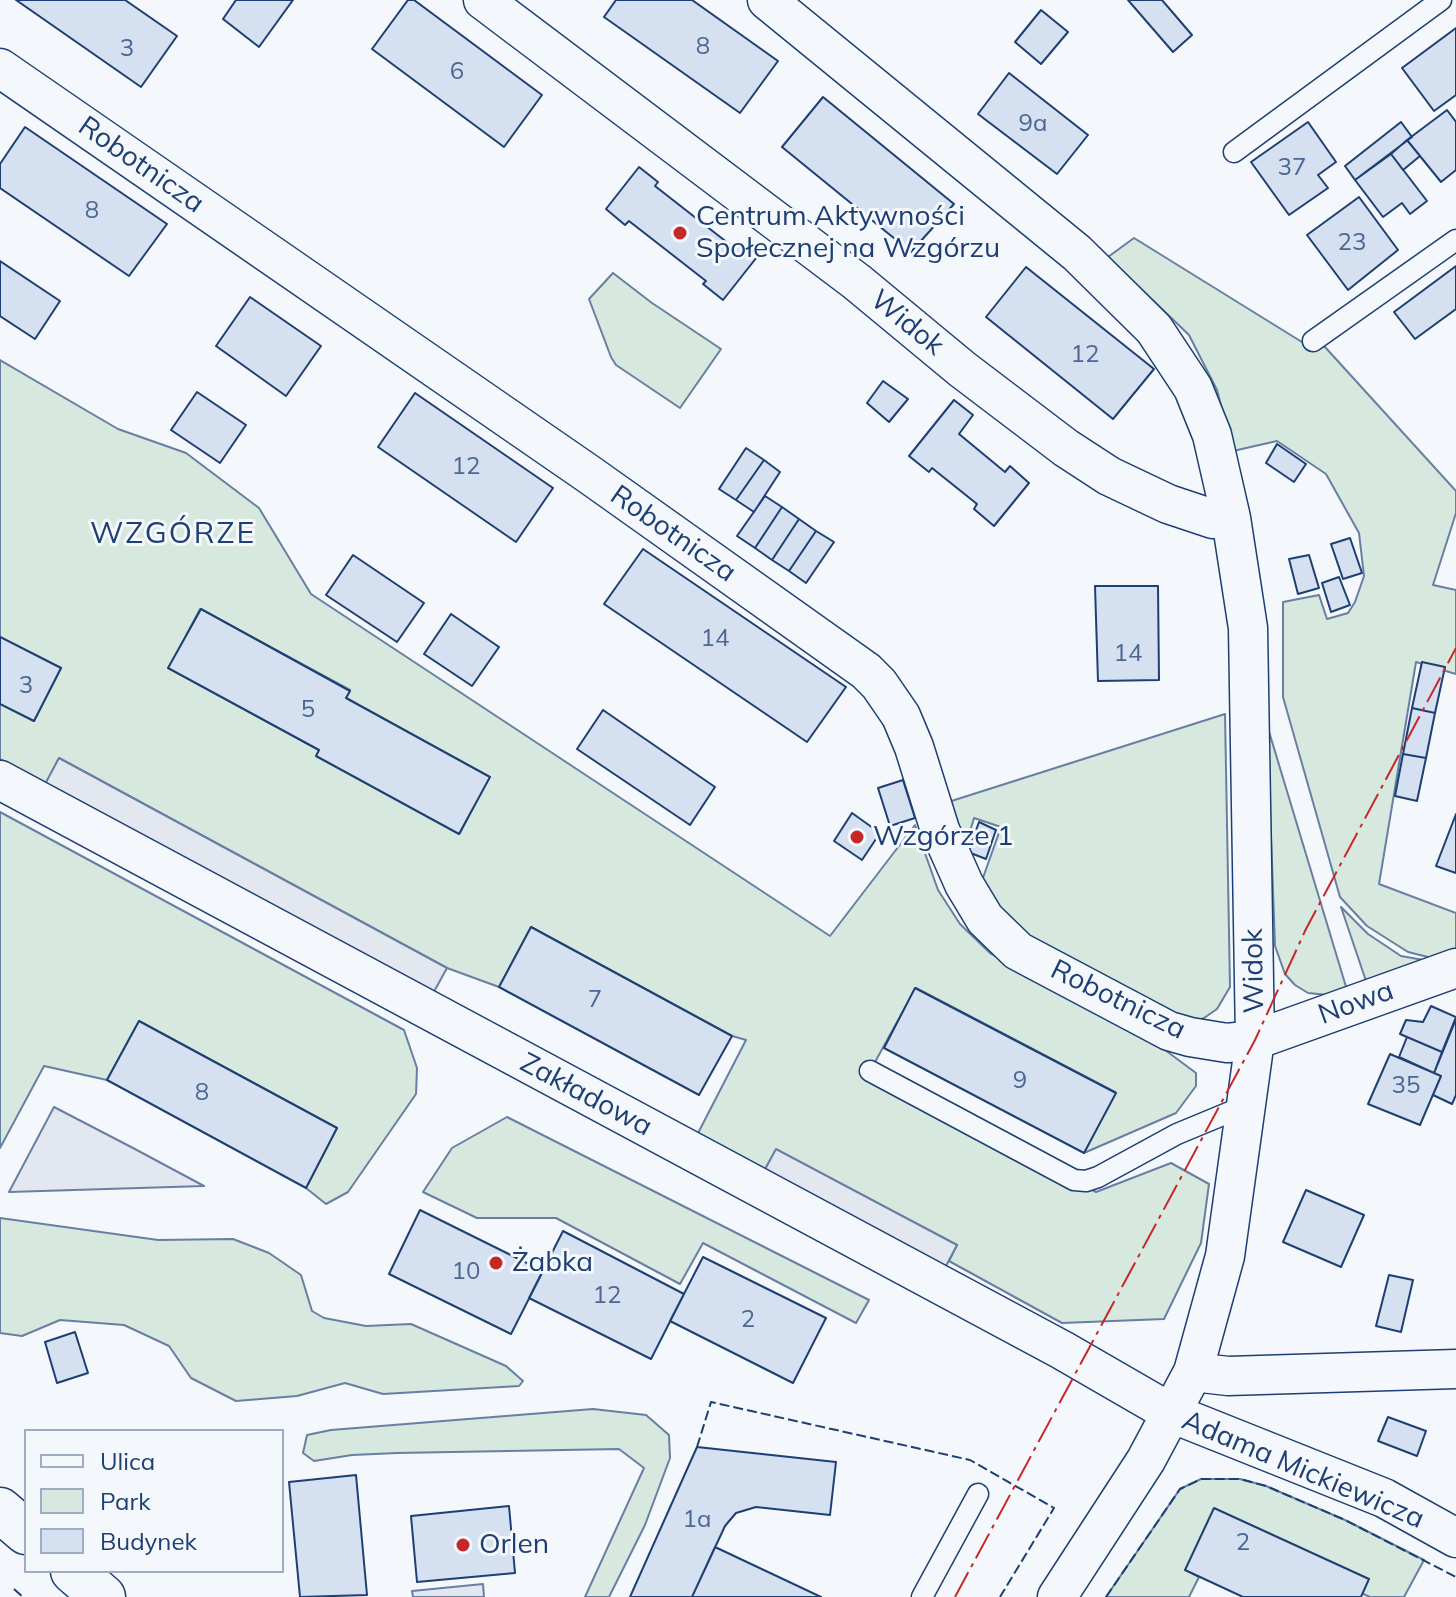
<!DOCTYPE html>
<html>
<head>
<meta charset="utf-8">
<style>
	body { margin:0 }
	#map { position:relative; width:1456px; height:1597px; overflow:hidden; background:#f4f7fb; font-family:Mulish,sans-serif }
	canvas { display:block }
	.legend { position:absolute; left:24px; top:1429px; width:260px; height:144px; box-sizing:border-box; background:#f4f7fb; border:2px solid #9eadc5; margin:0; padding:10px 14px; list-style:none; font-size:24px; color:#1d3f73 }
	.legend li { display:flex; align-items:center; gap:16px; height:40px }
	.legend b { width:40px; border:2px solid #9eadc5 }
</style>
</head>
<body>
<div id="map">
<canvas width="1456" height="1597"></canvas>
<ul class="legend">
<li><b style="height:10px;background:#f4f7fb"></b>Ulica</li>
<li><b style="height:22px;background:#d7e8df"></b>Park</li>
<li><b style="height:22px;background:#d5e0f0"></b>Budynek</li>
</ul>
</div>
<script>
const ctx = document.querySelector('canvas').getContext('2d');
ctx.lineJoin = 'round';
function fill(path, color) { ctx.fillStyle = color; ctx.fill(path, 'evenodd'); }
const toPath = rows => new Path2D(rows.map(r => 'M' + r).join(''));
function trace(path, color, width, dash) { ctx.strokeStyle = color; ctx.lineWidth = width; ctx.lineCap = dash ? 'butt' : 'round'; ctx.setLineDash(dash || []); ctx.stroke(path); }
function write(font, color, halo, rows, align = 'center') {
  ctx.font = font + ' Mulish,sans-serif'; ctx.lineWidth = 6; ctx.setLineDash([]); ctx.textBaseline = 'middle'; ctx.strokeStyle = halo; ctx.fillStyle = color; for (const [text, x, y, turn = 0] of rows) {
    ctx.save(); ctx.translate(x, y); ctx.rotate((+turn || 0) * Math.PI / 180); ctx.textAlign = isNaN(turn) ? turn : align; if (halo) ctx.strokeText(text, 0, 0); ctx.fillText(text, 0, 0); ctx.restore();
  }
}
const green = toPath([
	[1134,238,1310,347,1325,347,1456,491,1456,513,1433,585,1456,590,1456,674,1416,662,1379,884,1456,913,1456,951,1432,958,1408,952,1367,926,1340,897,1283,697,1283,602,1319,595,1327,619,1348,613,1355,602,1364,576,1359,533,1326,474,1277,441,1233,451,1217,390,1189,335,1108,257,1134,238],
	[613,273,652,303,721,349,680,408,616,365,611,357,589,299,613,273],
	[0,360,118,429,186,453,259,508,311,594,830,936,915,825,938,890,960,924,990,953,1161,1047,1196,1073,1196,1086,1176,1113,1084,1153,1115,1092,916,988,870,1071,1096,1192,1171,1163,1209,1184,1201,1243,1164,1319,1062,1323,949,1261,957,1245,776,1150,764,1171,696,1137,746,1040,732,1036,531,927,499,987,447,968,59,758,46,784,0,759,0,704,34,721,61,668,0,637,0,360],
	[200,609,350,690,346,698,489,777,460,833,317,756,319,750,169,668,200,609],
	[1225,714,1230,987,1217,1009,1204,1018,1189,1023,1019,935,979,889,1001,827,974,818,963,855,942,804,1225,714],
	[1267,725,1347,990,1328,995,1308,993,1295,985,1285,974,1275,946,1267,725],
	[0,812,404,1030,417,1068,416,1094,348,1192,326,1204,306,1188,337,1128,139,1021,107,1080,44,1066,0,1148,0,812],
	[1341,907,1368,934,1401,956,1429,961,1367,984,1341,907],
	[507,1117,869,1300,856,1323,703,1243,680,1284,556,1218,477,1218,423,1192,452,1148,507,1117],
	[0,1218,158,1240,233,1239,269,1253,301,1275,312,1311,324,1318,366,1326,411,1324,506,1366,523,1381,519,1386,383,1394,345,1383,297,1396,236,1401,191,1378,169,1346,124,1325,60,1320,22,1336,0,1333,0,1218],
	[593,1409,646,1415,669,1435,670,1458,645,1525,609,1597,585,1597,644,1468,619,1449,397,1453,352,1455,314,1461,303,1453,307,1435,331,1430,593,1409],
	[1201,1479,1240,1479,1266,1486,1345,1520,1424,1560,1404,1597,1370,1597,1361,1593,1186,1570,1199,1577,1189,1597,1106,1597,1180,1489,1201,1479]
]);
const parking = toPath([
	[59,758,447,968,425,1008,37,799,59,758],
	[54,1107,133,1148,204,1186,9,1192,54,1107],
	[776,1149,957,1245,937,1283,756,1186,776,1149],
	[483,1584,484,1597,413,1597,412,1591,483,1584]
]);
const building = toPath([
	[16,0,125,0,177,36,141,87,16,0],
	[236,0,293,0,259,47,223,19,236,0],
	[408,0,414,0,542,95,504,147,372,49,408,0],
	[616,0,692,0,778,61,740,113,604,17,616,0],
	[1128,0,1162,0,1192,35,1173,52,1128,0],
	[1041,10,1068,32,1041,64,1015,42,1041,10],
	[1456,28,1456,95,1434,111,1402,68,1456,28],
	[1009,73,1088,135,1057,174,978,114,1009,73],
	[823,97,954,204,911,252,782,147,823,97],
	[1447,110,1456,122,1456,170,1441,182,1407,140,1447,110],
	[1308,122,1336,162,1318,175,1328,188,1289,215,1251,162,1308,122],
	[1401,122,1412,137,1355,180,1345,166,1401,122],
	[25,127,167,224,129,276,0,188,0,164,25,127],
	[1407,140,1420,156,1403,170,1391,154,1407,140],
	[1391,154,1427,201,1410,214,1402,203,1383,217,1355,180,1391,154],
	[639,167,658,182,655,186,733,247,738,241,757,257,723,300,703,284,706,281,629,221,625,225,606,209,639,167],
	[1359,197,1398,250,1348,290,1307,235,1359,197],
	[0,261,60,301,35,339,0,316,0,261],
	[1456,266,1456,309,1415,339,1394,312,1456,266],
	[1026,267,1154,369,1113,419,986,317,1026,267],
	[250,297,321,346,286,396,216,346,250,297],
	[883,381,908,399,889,422,867,403,883,381],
	[197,392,246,425,220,463,171,430,197,392],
	[415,393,553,488,516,542,378,447,415,393],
	[954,400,973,415,959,434,1005,472,1010,466,1029,483,994,526,974,509,977,504,932,468,929,472,909,456,954,400],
	[1277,444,1306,464,1294,482,1266,463,1277,444],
	[746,448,764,460,736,500,719,489,746,448],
	[764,460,780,472,754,512,736,500,764,460],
	[765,496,782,507,755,548,737,536,765,496],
	[782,507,799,519,772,560,755,548,782,507],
	[799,519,816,531,789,571,772,560,799,519],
	[816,531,834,542,806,583,789,571,816,531],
	[1350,538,1362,573,1343,579,1331,544,1350,538],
	[643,549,846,687,807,742,604,604,643,549],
	[353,555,424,603,397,642,326,595,353,555],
	[1309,555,1319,588,1298,594,1289,559,1309,555],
	[1339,577,1350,605,1331,612,1322,583,1339,577],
	[1095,586,1158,586,1159,680,1098,681,1095,586],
	[201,609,350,691,346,698,490,777,459,834,316,756,319,750,168,668,201,609],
	[451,614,499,647,472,686,424,654,451,614],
	[0,637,61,668,34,721,0,704,0,637],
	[1422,662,1445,667,1435,713,1412,708,1422,662],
	[1412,708,1435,713,1426,758,1403,754,1412,708],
	[603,710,715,787,690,825,577,749,603,710],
	[1403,754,1426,758,1417,801,1395,796,1403,754],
	[903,780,915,818,890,826,878,788,903,780],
	[852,813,880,833,862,860,834,841,852,813],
	[1456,814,1456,873,1436,866,1456,814],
	[979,822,996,830,986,859,968,852,979,822],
	[531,927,732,1036,699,1095,499,987,531,927],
	[915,988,1116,1093,1084,1153,884,1048,915,988],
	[1431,1006,1456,1017,1442,1052,1400,1034,1406,1020,1423,1022,1431,1006],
	[1456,1019,1456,1095,1452,1104,1433,1095,1441,1076,1434,1073,1456,1019],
	[139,1021,337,1128,306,1188,107,1080,139,1021],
	[1407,1037,1442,1052,1434,1073,1399,1057,1407,1037],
	[1390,1054,1441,1076,1420,1125,1368,1104,1390,1054],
	[1306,1190,1364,1215,1341,1267,1283,1242,1306,1190],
	[420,1210,543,1271,511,1334,389,1274,420,1210],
	[563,1231,684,1294,651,1359,529,1298,563,1231],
	[703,1257,826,1318,793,1383,670,1321,703,1257],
	[1389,1275,1413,1280,1401,1332,1376,1326,1389,1275],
	[75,1332,88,1373,57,1383,45,1342,75,1332],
	[1388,1417,1426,1431,1417,1456,1378,1441,1388,1417],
	[697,1447,836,1462,830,1515,756,1507,736,1513,725,1526,692,1597,630,1597,697,1447],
	[356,1475,367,1595,300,1597,289,1482,356,1475],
	[509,1506,515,1573,417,1582,411,1516,509,1506],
	[1214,1508,1369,1579,1361,1597,1243,1597,1185,1570,1214,1508],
	[715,1547,821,1597,692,1597,715,1547]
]);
const service = toPath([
	[1234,152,1441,0],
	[1313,341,1456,240],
	[870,1071,1074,1180,1086,1181,1098,1177,1177,1134,1247,1105],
	[922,1597,978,1494]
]);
const minor = toPath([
	[483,0,857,282,962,369,1066,448,1109,476,1168,504,1213,519,1231,518],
	[767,0,1077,253,1154,329,1193,388,1212,435,1231,518,1248,628,1255,1040,1225,1256,1193,1372,1146,1460,1057,1597],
	[0,68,590,475,866,671,879,684,901,716,914,747,940,830,964,884,985,919,1018,951,1169,1031,1190,1037,1227,1043,1255,1040,1456,968],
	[0,780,1062,1350,1171,1413,1384,1498,1456,1538],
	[1193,1372,1228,1376,1456,1369]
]);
const tertiary = toPath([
	[0,1510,26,1532],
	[73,1571,103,1597]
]);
const fence = toPath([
	[697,1447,711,1402,970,1460,1054,1508,1000,1597],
	[14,1589,23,1597],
	[1106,1597,1180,1489,1201,1479,1240,1479,1266,1486,1345,1520,1456,1577]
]);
const power = toPath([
	[955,1597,1255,1040,1306,929,1456,648]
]);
const markers = [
	[680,233,8,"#c62828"],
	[857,837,8,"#c62828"],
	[496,1263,8,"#c62828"],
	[463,1545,8,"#c62828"]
];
const numberNames = [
	["8",703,47],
	["3",127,49],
	["6",457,72],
	["9a",1033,124],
	["37",1292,168],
	["8",92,211],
	["23",1352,243],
	["12",1085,355],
	["12",466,467],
	["14",715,639],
	["14",1128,654],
	["3",26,686],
	["5",308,710],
	["7",595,1000],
	["9",1020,1081],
	["35",1406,1086],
	["8",202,1093],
	["10",466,1272],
	["12",607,1296],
	["2",748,1320],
	["1a",697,1520],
	["2",1243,1543]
];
const streetNames = [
	["Robotnicza",141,165,35],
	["Widok",907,323,39],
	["Robotnicza",673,534,35],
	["Widok",1254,971,-91],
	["Robotnicza",1118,1000,26],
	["Nowa",1356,1003,-20],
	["Zakładowa",586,1095,28],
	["Adama Mickiewicza",1303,1470,23]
];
const poiNames = [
	["Centrum Aktywności",696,217],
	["Społecznej na Wzgórzu",696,249],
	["Wzgórze 1",873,837],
	["Żabka",512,1263],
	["Orlen",479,1545]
];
const neighbourhoodNames = [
	["WZGÓRZE",173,534]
];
fill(green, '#d7e8df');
trace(green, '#687fa3', 2);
fill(parking, '#e3e8f0');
trace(parking, '#687fa3', 2);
fill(building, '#d5e0f0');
trace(building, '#1d3f73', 2);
trace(service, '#1d3f73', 23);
trace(minor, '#1d3f73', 41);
trace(tertiary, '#1d3f73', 47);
trace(service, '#f4f7fb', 20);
trace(minor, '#f4f7fb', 38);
trace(tertiary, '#f4f7fb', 44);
trace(fence, '#1d3f73', 2, [10, 4]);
trace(power, '#c62828', 2, [28, 6, 4, 6]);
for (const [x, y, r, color] of markers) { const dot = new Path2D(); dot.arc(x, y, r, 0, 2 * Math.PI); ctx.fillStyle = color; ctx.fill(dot); trace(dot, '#f4f7fb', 3); }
write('24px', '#4b6792', null, numberNames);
write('28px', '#1d3f73', '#f4f7fb', streetNames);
write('28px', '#1d3f73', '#f4f7fb', poiNames, 'left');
ctx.letterSpacing = '2px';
write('30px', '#1d3f73', '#f4f7fb', neighbourhoodNames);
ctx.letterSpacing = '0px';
</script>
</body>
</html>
